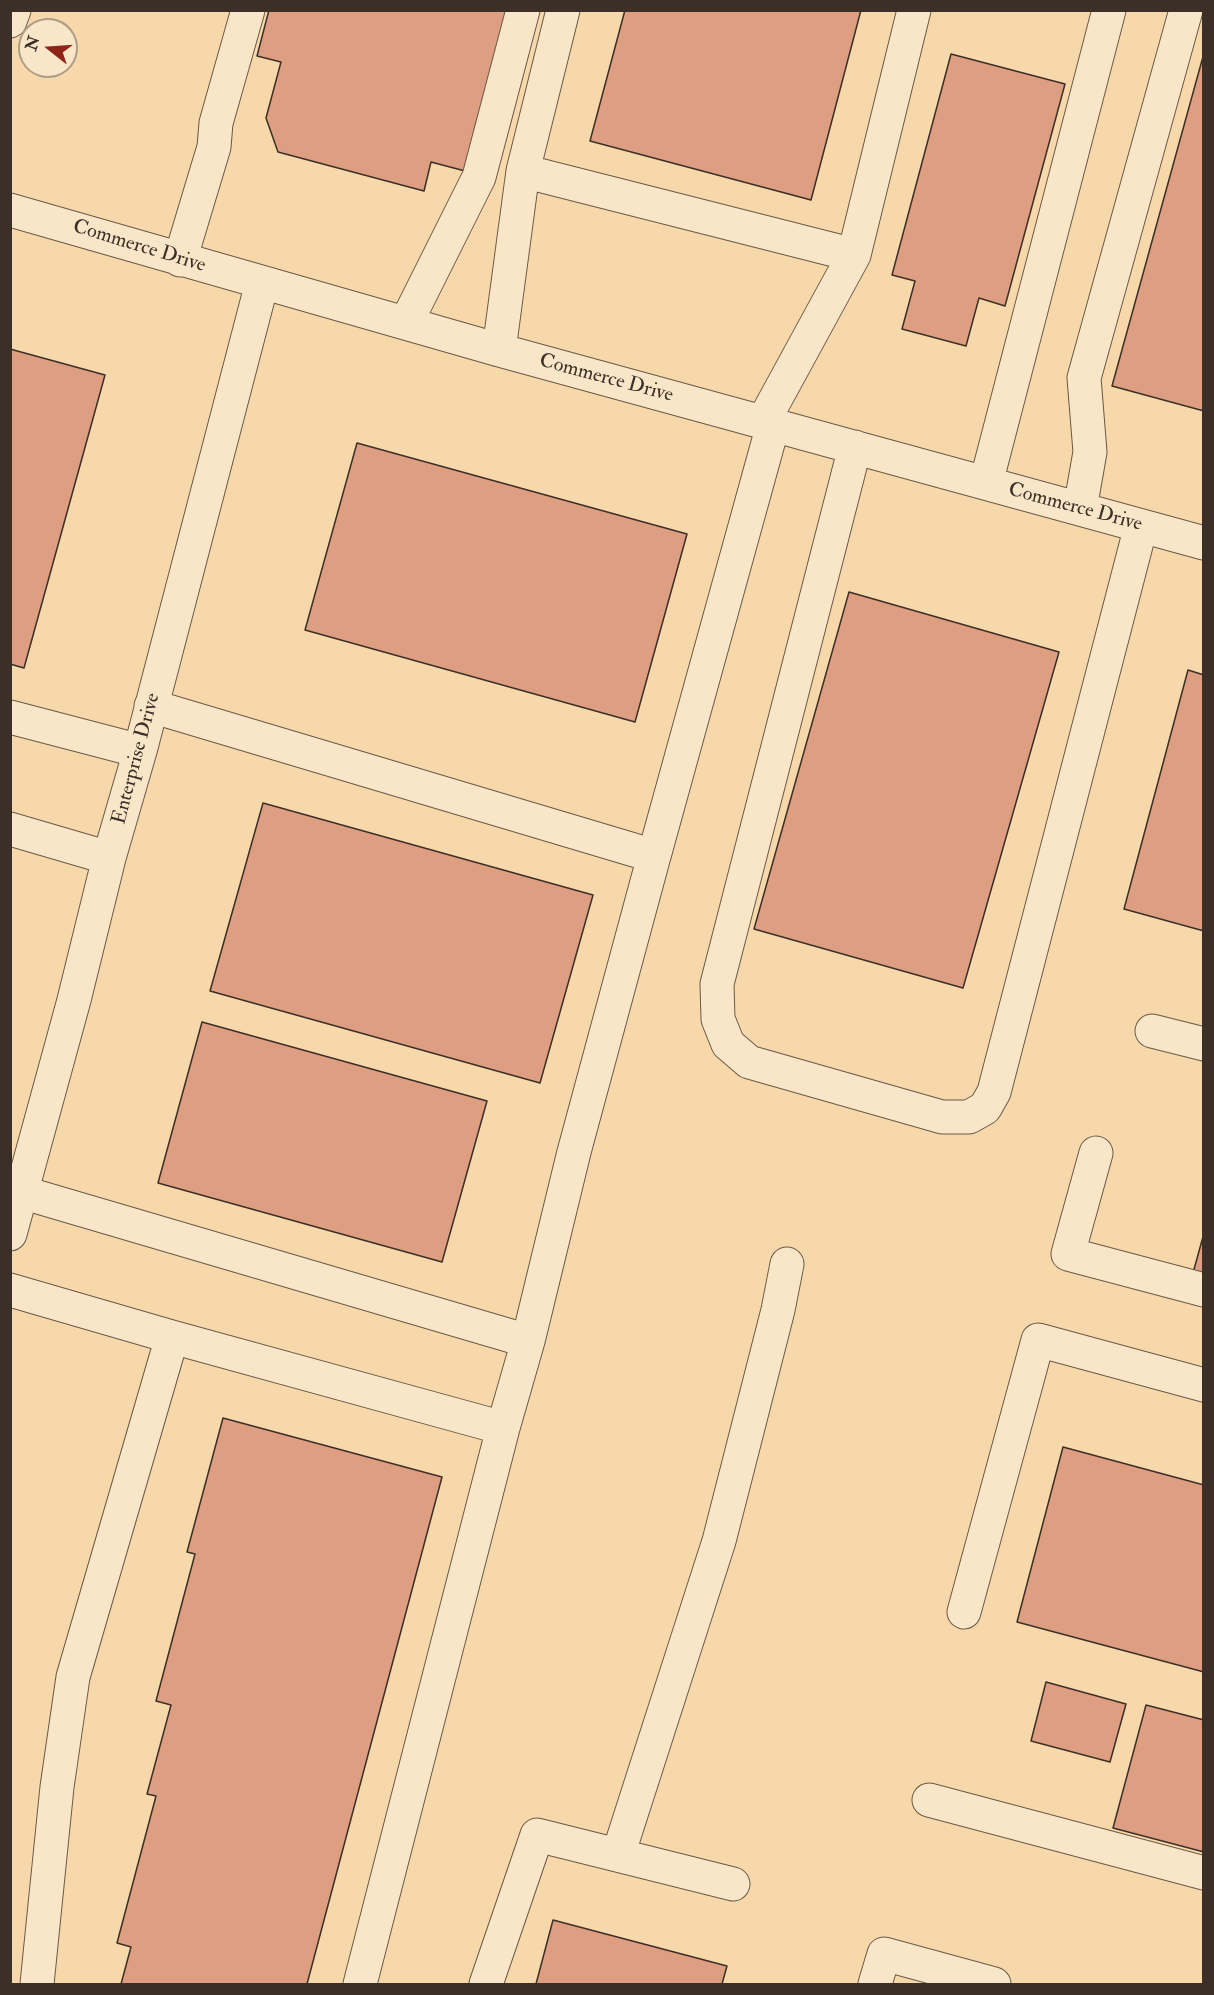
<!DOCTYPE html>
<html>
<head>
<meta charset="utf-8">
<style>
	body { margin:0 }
	#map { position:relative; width:1214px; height:1995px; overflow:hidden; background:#f6d8aa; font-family:"IM FELL Double Pica",serif }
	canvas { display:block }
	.frame { position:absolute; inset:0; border:12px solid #3c2f27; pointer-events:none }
	.north { position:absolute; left:18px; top:18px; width:60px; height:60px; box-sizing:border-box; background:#f9e6c8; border:2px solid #ad9d88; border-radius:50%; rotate:287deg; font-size:16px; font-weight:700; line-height:24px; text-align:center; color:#3c2f27 }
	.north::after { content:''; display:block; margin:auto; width:21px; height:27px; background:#8f2418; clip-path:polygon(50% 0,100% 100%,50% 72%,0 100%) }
</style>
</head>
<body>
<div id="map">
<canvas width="1214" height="1995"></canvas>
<div class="frame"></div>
<div class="north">N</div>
</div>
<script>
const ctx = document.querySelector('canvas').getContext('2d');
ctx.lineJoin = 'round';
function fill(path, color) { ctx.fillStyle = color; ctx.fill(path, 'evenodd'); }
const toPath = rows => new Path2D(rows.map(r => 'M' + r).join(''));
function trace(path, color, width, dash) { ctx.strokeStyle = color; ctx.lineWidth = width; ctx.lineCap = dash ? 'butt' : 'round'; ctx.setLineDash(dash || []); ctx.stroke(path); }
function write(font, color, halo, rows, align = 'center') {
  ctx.font = font + ' "IM FELL Double Pica",serif'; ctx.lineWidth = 4.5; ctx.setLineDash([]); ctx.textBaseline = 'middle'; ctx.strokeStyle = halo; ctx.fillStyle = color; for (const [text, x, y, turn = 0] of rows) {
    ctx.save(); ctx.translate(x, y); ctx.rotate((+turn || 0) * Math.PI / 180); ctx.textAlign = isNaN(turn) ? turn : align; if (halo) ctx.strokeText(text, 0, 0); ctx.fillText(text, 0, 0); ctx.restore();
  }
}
const building = toPath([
	[269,10,508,10,465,171,431,162,424,191,278,152,266,118,281,62,257,56,269,10],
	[625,10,861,10,811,200,590,141,625,10],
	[1204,53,1204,411,1112,386,1204,53],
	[951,54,1065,84,1005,306,979,298,966,346,902,329,915,281,892,275,951,54],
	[10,349,105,375,24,668,10,664,10,349],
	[357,443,687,534,635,722,305,630,357,443],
	[849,592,1059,652,963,988,754,929,849,592],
	[1188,670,1204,675,1204,931,1124,909,1188,670],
	[263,803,593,895,540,1083,210,991,263,803],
	[202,1022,487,1101,442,1262,158,1183,202,1022],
	[1204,1233,1204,1276,1193,1273,1204,1233],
	[223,1418,442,1477,307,1984,121,1984,131,1947,117,1943,156,1796,147,1794,171,1705,156,1701,195,1554,187,1552,223,1418],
	[1063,1447,1204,1485,1204,1672,1017,1622,1063,1447],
	[1046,1682,1126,1704,1110,1762,1031,1741,1046,1682],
	[1146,1705,1204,1720,1204,1852,1113,1828,1146,1705],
	[553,1920,727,1966,722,1984,536,1984,553,1920]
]);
const minor = toPath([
	[10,21,14,10],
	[523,171,854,255],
	[10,210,499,350,1204,543],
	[180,260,214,147,216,123,248,10],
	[406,323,479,177,523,10],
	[499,350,523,171,563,10],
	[763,422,854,255,914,10],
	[855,447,717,984,718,1019,728,1044,749,1062,942,1117,969,1117,985,1108,994,1092,1141,526],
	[986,483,1109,10],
	[1080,509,1090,452,1084,378,1186,10],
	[151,706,654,856,773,425],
	[10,717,140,751],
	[10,829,109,858],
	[1152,1031,1204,1044],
	[1096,1153,1068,1254,1204,1290],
	[21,1192,528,1341,574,1152,654,856],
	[10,1234,74,1000,109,858,140,751,262,283],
	[10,1290,172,1337,503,1428,360,1984],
	[503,1428,528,1341],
	[964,1612,1038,1340,1204,1385],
	[929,1800,1204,1873],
	[618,1855,719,1541,778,1310,787,1264],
	[37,1984,57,1787,73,1677,172,1337],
	[486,1984,537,1835,733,1884],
	[875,1984,884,1954,994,1984]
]);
const streetNames = [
	["Commerce Drive",139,247,17],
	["Commerce Drive",606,379,15],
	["Commerce Drive",1075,508,15],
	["Enterprise Drive",137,759,-75]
];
fill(building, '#de9e82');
trace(building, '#3c2f27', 1.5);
trace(minor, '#6a5948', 35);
trace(minor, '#f9e6c8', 33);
write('20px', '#3c2f27', '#f9e6c8', streetNames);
</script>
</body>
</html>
